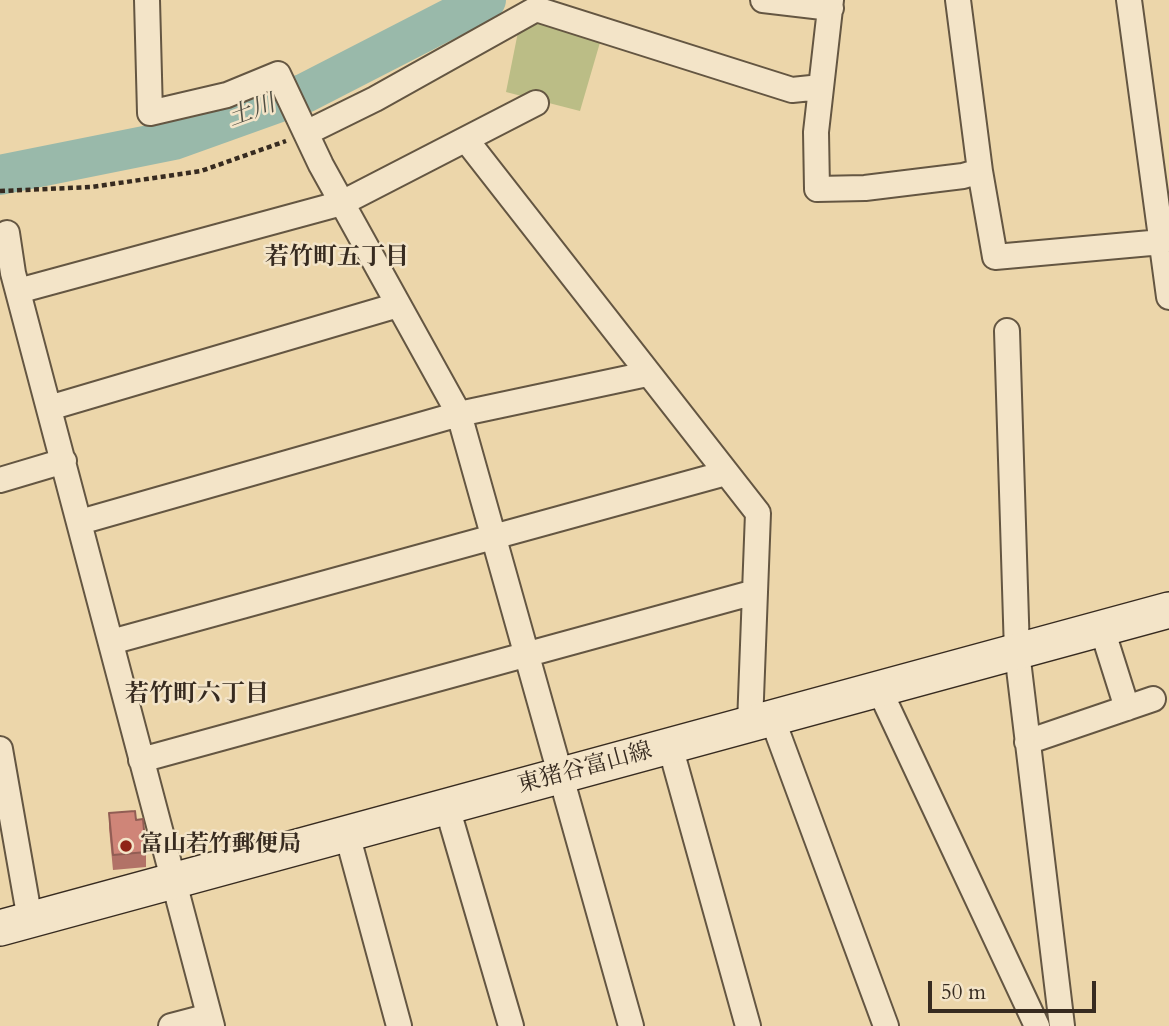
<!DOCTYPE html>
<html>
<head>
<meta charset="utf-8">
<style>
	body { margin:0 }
	#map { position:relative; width:1169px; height:1026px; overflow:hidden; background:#ecd6aa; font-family:Cardo,serif }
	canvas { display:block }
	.scale { position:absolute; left:928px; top:981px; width:168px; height:32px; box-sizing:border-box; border:4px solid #372b20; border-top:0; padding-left:9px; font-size:21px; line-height:24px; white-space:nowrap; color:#372b20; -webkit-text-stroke:5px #f3e4c8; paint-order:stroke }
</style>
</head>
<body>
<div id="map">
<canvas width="1169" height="1026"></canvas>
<div class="scale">50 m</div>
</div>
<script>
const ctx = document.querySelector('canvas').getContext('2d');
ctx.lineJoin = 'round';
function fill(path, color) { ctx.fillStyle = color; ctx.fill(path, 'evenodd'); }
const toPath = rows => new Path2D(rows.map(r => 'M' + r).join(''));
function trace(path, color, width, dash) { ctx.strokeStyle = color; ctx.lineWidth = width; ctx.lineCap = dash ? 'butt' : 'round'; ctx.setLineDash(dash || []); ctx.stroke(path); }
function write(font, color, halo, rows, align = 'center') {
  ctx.font = font + ' Cardo,"Noto Serif JP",serif'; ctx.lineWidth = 5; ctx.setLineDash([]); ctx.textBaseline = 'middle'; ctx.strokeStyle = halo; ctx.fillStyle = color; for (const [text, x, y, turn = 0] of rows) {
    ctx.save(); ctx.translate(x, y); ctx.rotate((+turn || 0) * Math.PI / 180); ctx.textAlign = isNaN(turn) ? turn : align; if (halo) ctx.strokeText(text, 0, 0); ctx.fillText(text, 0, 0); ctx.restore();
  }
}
const green = toPath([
	[538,18,601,39,580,111,506,92,519,27]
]);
const river = toPath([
	[0,175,174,140,305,93,486,0]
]);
const path = toPath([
	[0,191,92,187,201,171,286,141]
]);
const minor = toPath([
	[147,0,150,113,227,95,278,74,321,165,459,414,631,1026],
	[763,0,831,8],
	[831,0,816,132,817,189,865,188,963,176,980,171,995,257,1162,242],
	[958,0,980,171],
	[1129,0,1169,297],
	[306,133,375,99,536,9,792,90,821,87],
	[467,141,758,513,750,724],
	[7,233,13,273,212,1026],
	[18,291,342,203,536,103],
	[1007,331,1017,652,1062,1026],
	[49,408,398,305],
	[0,480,64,461],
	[80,522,459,414,647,374],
	[1102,629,1127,708],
	[111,642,726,473],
	[879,689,1037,1026],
	[772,718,886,1026],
	[1027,742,1153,699],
	[670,746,748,1026],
	[0,749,30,920],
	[141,760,755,592],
	[447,807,511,1026],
	[347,834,399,1026],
	[171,1026,209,1016]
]);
const secondary = toPath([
	[0,928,1169,610]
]);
const wall = toPath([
	[109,813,136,820,146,852,146,867,113,870,109,828]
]);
const building = toPath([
	[135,811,136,820,143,819,146,852,113,855,109,813,135,811]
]);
const markers = [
	[126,846,7,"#8f2418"]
];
const streetNames = [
	["東猪谷富山線",585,769,-15]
];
const poiNames = [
	["富山若竹郵便局",140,846]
];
const waterNames = [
	["土川",252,112,-20]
];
const neighbourhoodNames = [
	["若竹町五丁目",337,258],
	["若竹町六丁目",197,695]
];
fill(green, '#bbbd86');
trace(river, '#99b9aa', 40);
trace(minor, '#645642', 28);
trace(secondary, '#372b20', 38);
trace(path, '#372b20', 4.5, [5, 3.5]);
trace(minor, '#f3e4c8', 24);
trace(secondary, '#f3e4c8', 35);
fill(wall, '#b27267');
fill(building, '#cf8578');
trace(building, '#915d54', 2);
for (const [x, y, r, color] of markers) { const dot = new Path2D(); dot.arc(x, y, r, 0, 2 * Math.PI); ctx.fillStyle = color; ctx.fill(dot); trace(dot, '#f3e4c8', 2.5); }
write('23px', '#372b20', '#f3e4c8', streetNames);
write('bold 23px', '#372b20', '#f3e4c8', poiNames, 'left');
write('italic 24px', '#504e42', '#f3e4c8', waterNames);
write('bold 24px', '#372b20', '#f3e4c8', neighbourhoodNames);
</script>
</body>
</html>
